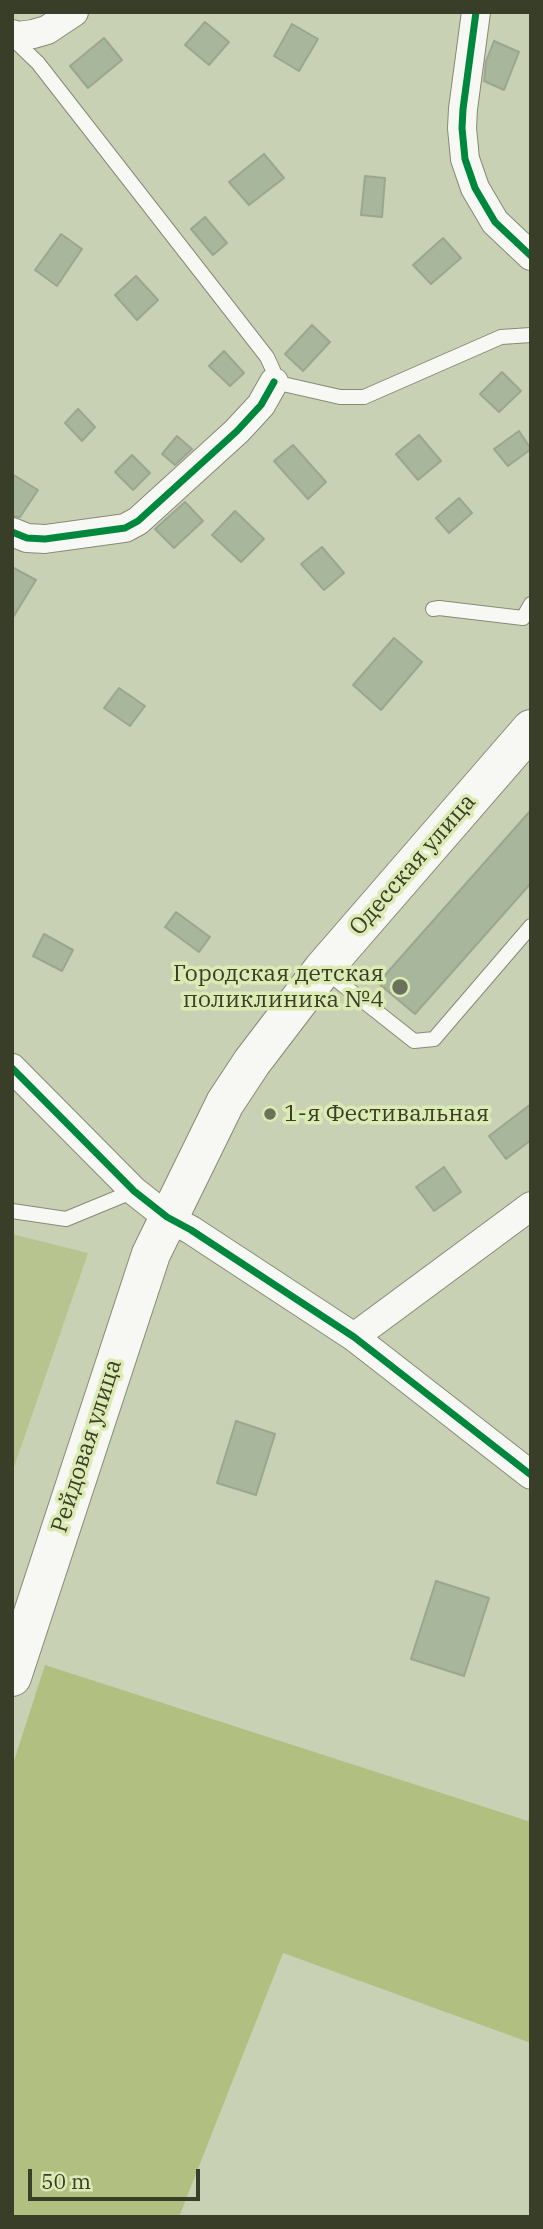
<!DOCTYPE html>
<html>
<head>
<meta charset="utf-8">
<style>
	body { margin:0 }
	#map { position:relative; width:543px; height:2229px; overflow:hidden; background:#c9d1b4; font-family:"IBM Plex Serif",serif }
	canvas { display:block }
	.frame { position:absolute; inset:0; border:14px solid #393e29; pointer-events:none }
	.scale { position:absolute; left:28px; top:2169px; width:172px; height:32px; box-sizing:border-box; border:4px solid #393e29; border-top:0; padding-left:9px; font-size:21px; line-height:24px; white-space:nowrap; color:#393e29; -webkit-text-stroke:5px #dceab4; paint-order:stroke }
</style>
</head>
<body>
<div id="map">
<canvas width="543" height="2229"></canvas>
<div class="frame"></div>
<div class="scale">50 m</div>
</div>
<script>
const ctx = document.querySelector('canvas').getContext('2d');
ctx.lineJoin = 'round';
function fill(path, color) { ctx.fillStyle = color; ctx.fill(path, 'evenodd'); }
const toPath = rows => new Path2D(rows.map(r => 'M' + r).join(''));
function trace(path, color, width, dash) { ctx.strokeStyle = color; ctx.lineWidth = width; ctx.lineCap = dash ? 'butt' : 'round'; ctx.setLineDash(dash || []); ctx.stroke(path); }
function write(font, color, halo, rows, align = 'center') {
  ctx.font = font + ' "IBM Plex Serif",serif'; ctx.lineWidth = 7; ctx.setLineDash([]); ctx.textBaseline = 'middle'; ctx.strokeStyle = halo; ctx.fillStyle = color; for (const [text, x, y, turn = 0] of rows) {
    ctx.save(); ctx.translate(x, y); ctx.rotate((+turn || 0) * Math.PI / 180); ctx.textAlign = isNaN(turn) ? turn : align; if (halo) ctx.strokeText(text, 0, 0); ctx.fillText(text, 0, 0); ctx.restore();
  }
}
const green = toPath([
	[12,1234,88,1253,12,1473]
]);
const forest = toPath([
	[45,1665,528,1821,531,1813,531,2043,283,1953,179,2217,12,2217,12,1767]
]);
const building = toPath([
	[205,22,229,42,209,65,185,45,205,22],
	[292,24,318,39,299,71,274,56,292,24],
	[104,38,122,60,88,88,70,66,104,38],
	[494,41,519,52,504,90,484,81,486,61,494,41],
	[264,154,284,178,249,205,229,182,264,154],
	[365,176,385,178,382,217,361,215,365,176],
	[205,217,227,243,213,255,191,229,205,217],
	[61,234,82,249,57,286,35,270,61,234],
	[443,238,461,258,431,284,413,265,443,238],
	[136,276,158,300,137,320,115,295,136,276],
	[312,325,330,342,303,371,285,354,312,325],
	[224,351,244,373,230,386,209,366,224,351],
	[502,372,521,391,499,412,480,394,502,372],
	[78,409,95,427,82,441,65,423,78,409],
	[519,431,531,449,508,466,494,449,519,431],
	[419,435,441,461,418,480,396,454,419,435],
	[177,436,192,449,175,465,162,454,177,436],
	[293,445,326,482,308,499,274,461,293,445],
	[132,455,150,473,133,490,115,472,132,455],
	[12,474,38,490,20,517,12,516,12,474],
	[459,498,472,513,449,533,436,518,459,498],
	[185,502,203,521,174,548,155,529,185,502],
	[235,511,264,539,241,562,212,535,235,511],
	[322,547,344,573,324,590,301,564,322,547],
	[12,567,36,580,12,619,12,567],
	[394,638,422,662,381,710,353,685,394,638],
	[119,688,145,706,130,726,104,708,119,688],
	[531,810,531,883,415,1014,378,983,531,810],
	[176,912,210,937,199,952,165,927,176,912],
	[44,934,73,950,62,971,33,956,44,934],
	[531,1104,531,1140,506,1159,489,1136,531,1104],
	[444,1167,461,1192,434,1211,416,1187,444,1167],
	[236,1421,275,1434,256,1495,217,1483,236,1421],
	[436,1581,489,1598,464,1676,411,1659,436,1581]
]);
const path = toPath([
	[247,1131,259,1114]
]);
const lane = toPath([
	[12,38,38,63,267,357,273,370,274,382,340,397,364,397,501,337,531,335],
	[433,609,439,608,523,618,531,604],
	[324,970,414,1041,434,1039,531,926],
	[12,1211,66,1219,134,1191,137,1193]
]);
const street = toPath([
	[476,12,463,109,462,128,465,159,475,188,495,222,531,256],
	[12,34,18,36,33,34,47,30,74,12],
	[12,532,27,538,45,539,125,528,138,521,237,431,261,405,274,382],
	[12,1068,134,1191,167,1217,191,1230,354,1337,531,1475],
	[354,1337,531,1206]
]);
const primary = toPath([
	[12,1677,151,1254,225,1103,252,1062,323,969,531,729]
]);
const cycleway = toPath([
	[476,12,463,109,462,128,465,159,475,188,495,222,531,256],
	[12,532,27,538,45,539,125,528,138,521,237,431,261,405,274,382],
	[12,1068,134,1191,167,1217,191,1230,354,1337,531,1475]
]);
const markers = [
	[400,987,9,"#6b715a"],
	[270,1114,7,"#6b715a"]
];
const streetNames = [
	["Одесская улица",413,865,-49],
	["Рейдовая улица",87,1446,-72]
];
const poiNames = [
	["Городская детская",384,974],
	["поликлиника №4",384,1000],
	["1-я Фестивальная",284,1114,"left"]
];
fill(green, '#b7c48f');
fill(forest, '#b1bf81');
fill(building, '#a8b79c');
trace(building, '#9ba590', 2);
trace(lane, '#858b75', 16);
trace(street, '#858b75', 30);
trace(primary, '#858b75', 40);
trace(path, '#cbcdc4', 4.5, [3.5, 3.5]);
trace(lane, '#f7f8f4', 14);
trace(street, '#f7f8f4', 28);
trace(primary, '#f7f8f4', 38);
trace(cycleway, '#00873e', 7);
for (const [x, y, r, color] of markers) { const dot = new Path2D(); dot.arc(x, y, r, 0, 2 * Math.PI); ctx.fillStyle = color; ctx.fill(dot); trace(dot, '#dceab4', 2.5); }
write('23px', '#393e29', '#dceab4', streetNames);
write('23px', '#393e29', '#dceab4', poiNames, 'right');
</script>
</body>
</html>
